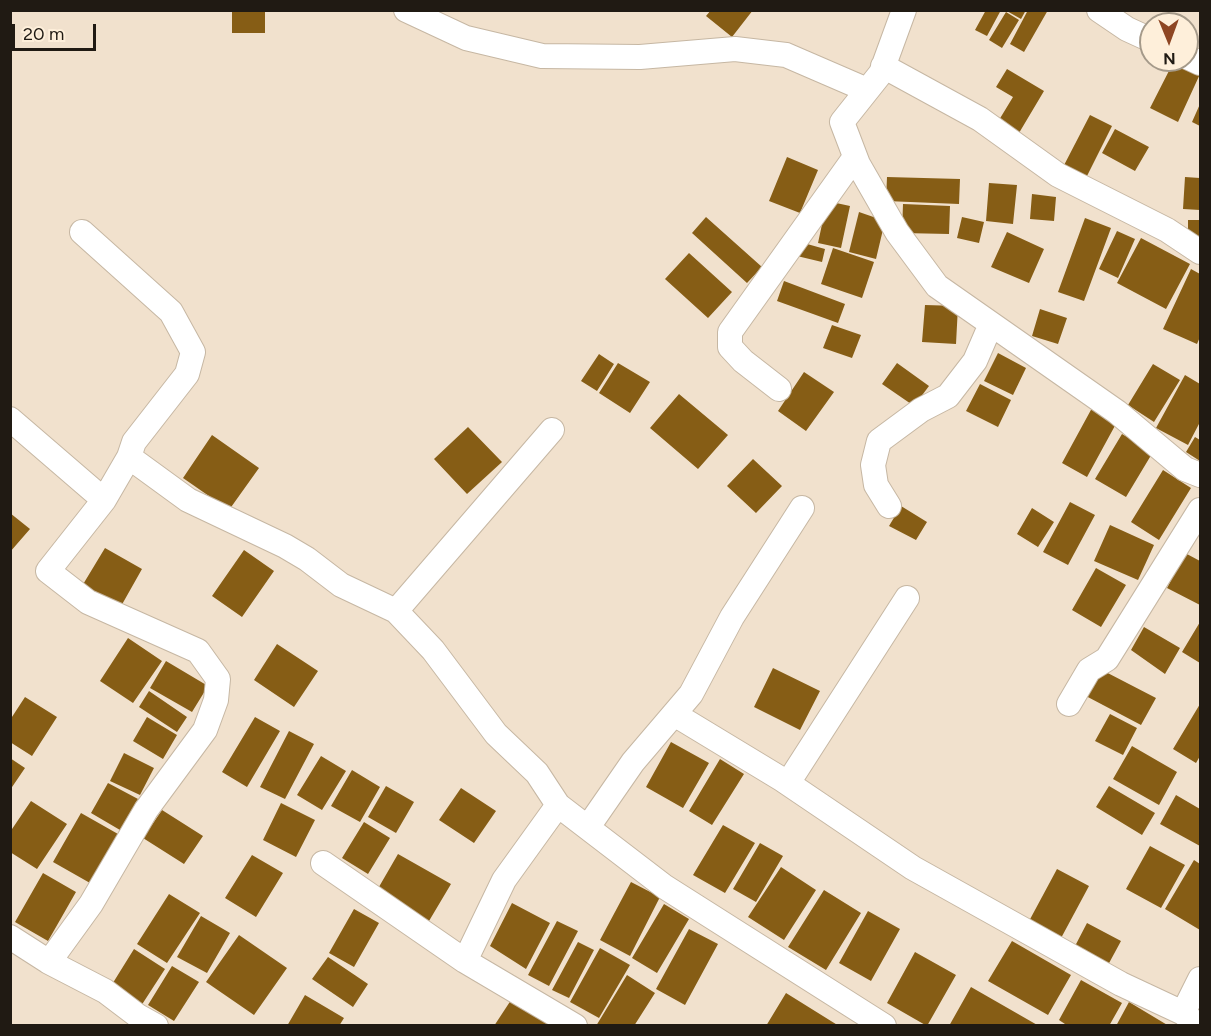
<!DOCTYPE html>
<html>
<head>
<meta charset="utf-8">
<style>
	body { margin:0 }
	#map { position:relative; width:1211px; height:1036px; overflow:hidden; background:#f1e1cd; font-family:Figtree,sans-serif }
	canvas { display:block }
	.frame { position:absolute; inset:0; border:12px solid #201a13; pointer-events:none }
	.north { position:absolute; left:1139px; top:12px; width:60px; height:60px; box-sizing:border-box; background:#feefda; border:2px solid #a59a8a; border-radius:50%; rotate:179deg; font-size:16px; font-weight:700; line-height:24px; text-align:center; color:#201a13 }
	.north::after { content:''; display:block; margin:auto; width:21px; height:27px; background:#8e4623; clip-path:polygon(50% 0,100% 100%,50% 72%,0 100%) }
	.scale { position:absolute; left:12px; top:24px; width:84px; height:27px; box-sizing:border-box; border:3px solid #201a13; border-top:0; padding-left:8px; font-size:18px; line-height:21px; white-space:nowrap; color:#201a13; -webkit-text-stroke:4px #feefda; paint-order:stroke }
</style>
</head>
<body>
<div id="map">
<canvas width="1211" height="1036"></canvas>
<div class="frame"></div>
<div class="north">N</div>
<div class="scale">20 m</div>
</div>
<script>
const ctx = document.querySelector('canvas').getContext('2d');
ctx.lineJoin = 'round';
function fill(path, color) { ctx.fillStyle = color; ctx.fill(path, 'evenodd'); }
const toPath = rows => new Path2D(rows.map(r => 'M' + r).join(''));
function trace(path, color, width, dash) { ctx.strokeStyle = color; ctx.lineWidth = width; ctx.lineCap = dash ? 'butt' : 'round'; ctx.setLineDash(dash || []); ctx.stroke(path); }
const building = toPath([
	[232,10,265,10,265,33,232,33],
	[711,10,753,10,732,37,706,16],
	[986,10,1001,10,987,36,975,30],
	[1005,10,1026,10,1021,19],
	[1028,10,1048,10,1024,52,1010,44],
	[1006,12,1019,20,1002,48,989,40],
	[1174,61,1200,74,1178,122,1150,108],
	[1007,69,1044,91,1019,133,999,120,1013,97,996,87],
	[1200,104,1200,126,1192,122],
	[1090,115,1112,126,1084,182,1061,171],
	[1115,129,1149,147,1135,171,1102,153],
	[787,157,818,170,800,213,769,201],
	[887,177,960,179,959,204,886,201],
	[1185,177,1200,178,1200,210,1183,209],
	[989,183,1017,185,1013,224,986,221],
	[1032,194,1056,197,1054,221,1030,219],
	[827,201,850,206,841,248,818,243],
	[903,204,950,206,949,234,902,233],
	[859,212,885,221,876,259,849,252],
	[706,217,762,267,747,283,692,233],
	[962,217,984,222,979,243,957,238],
	[1085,218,1111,228,1084,301,1058,292],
	[1188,220,1200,220,1200,236,1188,236],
	[1117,231,1135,239,1118,278,1099,269],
	[1007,232,1044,249,1029,283,991,267],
	[1141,238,1190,264,1166,309,1117,283],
	[800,242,825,249,822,262,797,256],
	[833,248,874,262,862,298,821,284],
	[689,253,732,292,708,318,665,279],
	[1191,269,1200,274,1200,337,1197,344,1163,329],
	[784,281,845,304,838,323,777,301],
	[925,305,958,306,956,344,922,342],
	[1040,309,1067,318,1058,344,1032,336],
	[832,325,861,335,852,358,823,348],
	[998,353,1026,368,1013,395,984,381],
	[599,354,614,364,597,391,581,381],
	[618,363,650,382,630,413,599,393],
	[897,363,929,386,914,406,882,384],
	[1153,364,1180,380,1154,422,1128,405],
	[804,372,834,392,806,431,778,411],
	[1185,375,1200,384,1200,422,1188,445,1156,428],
	[980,384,1011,400,998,427,966,411],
	[679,394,728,435,698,469,650,428],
	[1092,408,1117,422,1087,477,1062,463],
	[468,427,502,462,467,494,434,459],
	[1122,434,1153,452,1126,497,1095,479],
	[212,435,259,468,229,510,183,478],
	[1195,437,1200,440,1200,461,1186,452],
	[753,459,782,486,756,513,727,486],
	[1163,470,1191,488,1159,540,1131,522],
	[1070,502,1095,515,1068,565,1043,552],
	[901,506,927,522,916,540,889,526],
	[1032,508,1054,522,1038,547,1017,534],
	[10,513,30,529,10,552],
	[1110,525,1154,545,1138,580,1094,561],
	[105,548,142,569,120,608,82,586],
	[244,550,274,571,242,617,212,596],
	[1185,553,1200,561,1200,605,1167,588],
	[1096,568,1126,585,1101,627,1072,610],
	[1200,622,1200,663,1182,652],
	[1144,627,1180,648,1165,674,1131,650],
	[128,638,162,661,133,703,100,681],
	[277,644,318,671,294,707,254,680],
	[166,661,208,686,192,712,150,688],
	[773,668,820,691,800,730,754,707],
	[1098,668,1156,698,1141,725,1084,695],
	[149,691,187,717,177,732,139,707],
	[25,697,57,717,32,756,10,742,10,720],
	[1200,704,1200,756,1196,763,1173,749],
	[1110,714,1137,728,1123,755,1095,741],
	[147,717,177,735,163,759,133,741],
	[255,717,280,731,247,787,222,772],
	[289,731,314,744,285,799,260,787],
	[671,742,709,763,683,808,646,787],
	[1132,746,1177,772,1159,805,1113,779],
	[124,753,154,768,140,795,110,781],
	[321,756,346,771,322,810,297,795],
	[10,758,25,768,10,790],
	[720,759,744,774,712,825,689,811],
	[352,770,380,787,360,822,331,806],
	[108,783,138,799,120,830,91,813],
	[386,786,414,802,396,833,368,817],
	[1109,786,1155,813,1142,835,1096,807],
	[461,788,496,811,474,843,439,820],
	[1176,795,1200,809,1200,846,1160,824],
	[31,801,67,824,37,869,10,852,10,832],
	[281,803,315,820,296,857,263,840],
	[162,810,203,836,184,864,143,838],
	[81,813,118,834,90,883,53,862],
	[364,822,390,838,368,874,342,858],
	[723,825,755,843,725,893,693,875],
	[760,843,783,856,756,902,733,889],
	[1150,846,1185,865,1161,908,1126,889],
	[398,854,451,884,429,921,376,892],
	[252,855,283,873,256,917,225,898],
	[1194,860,1200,864,1200,930,1165,909],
	[781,867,816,890,784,940,748,917],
	[1057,869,1089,886,1060,940,1028,923],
	[43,873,76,892,48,941,15,922],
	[631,882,660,897,630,956,600,940],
	[824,890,861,913,826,970,788,947],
	[169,894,200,913,167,963,137,944],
	[512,903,550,923,526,969,490,946],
	[664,904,689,919,657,973,632,958],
	[354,909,379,923,354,967,329,953],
	[868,911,900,929,871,981,839,963],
	[201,916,230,933,207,973,177,957],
	[557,921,578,931,549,986,528,975],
	[1087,923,1121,941,1108,965,1074,948],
	[689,929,718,944,685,1005,656,989],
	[239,935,287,968,254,1015,206,982],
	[1012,941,1071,975,1048,1015,988,981],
	[578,942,594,950,569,998,552,990],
	[600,948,630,965,599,1018,570,1002],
	[134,949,165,969,141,1006,111,986],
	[915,952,956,975,927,1026,887,1003],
	[328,957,368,984,353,1007,312,979],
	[172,966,199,982,174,1021,148,1005],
	[627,975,655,993,634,1026,596,1026],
	[1081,980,1122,1003,1109,1026,1068,1026,1059,1020],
	[971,987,1039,1026,949,1026],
	[786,993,839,1026,766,1026],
	[515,994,563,1026,494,1026],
	[305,995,344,1018,339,1026,287,1026],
	[1129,1002,1169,1026,1116,1026]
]);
const street = toPath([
	[406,10,466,38,542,56,640,57,735,49,786,55,867,90],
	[904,10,881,73,842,122,858,164,897,232,937,286,1117,412,1185,469,1200,475],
	[1099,10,1127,29,1151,40],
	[1187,57,1200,63],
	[883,66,980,119,1058,175,1167,230,1200,252],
	[82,232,171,312,193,352,187,374,134,442,129,457],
	[779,389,743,361,730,347,730,332,855,157],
	[10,419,104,500],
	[889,506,876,485,873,465,879,441,921,410,948,396,975,361,991,324],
	[396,611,552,430],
	[1069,704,1089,670,1107,659,1200,510],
	[674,714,783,780,913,868,1121,984,1183,1013],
	[788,783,907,598],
	[588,827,633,762,691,694,732,617,802,508],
	[323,863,465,961],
	[10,937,49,962],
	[156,1026,138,1016,105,991,49,962,91,904,146,810,205,730,216,700,218,679,198,651,88,602,48,571,104,500,129,457,188,500,285,546,307,559,341,585,396,611,433,650,496,734,537,773,558,805],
	[575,1026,465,961,504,880,558,805,665,887,884,1026],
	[1199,1026,1183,1013,1200,979]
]);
fill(building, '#865d15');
trace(street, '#c6b7a3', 26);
trace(street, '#fff', 24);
</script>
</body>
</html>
